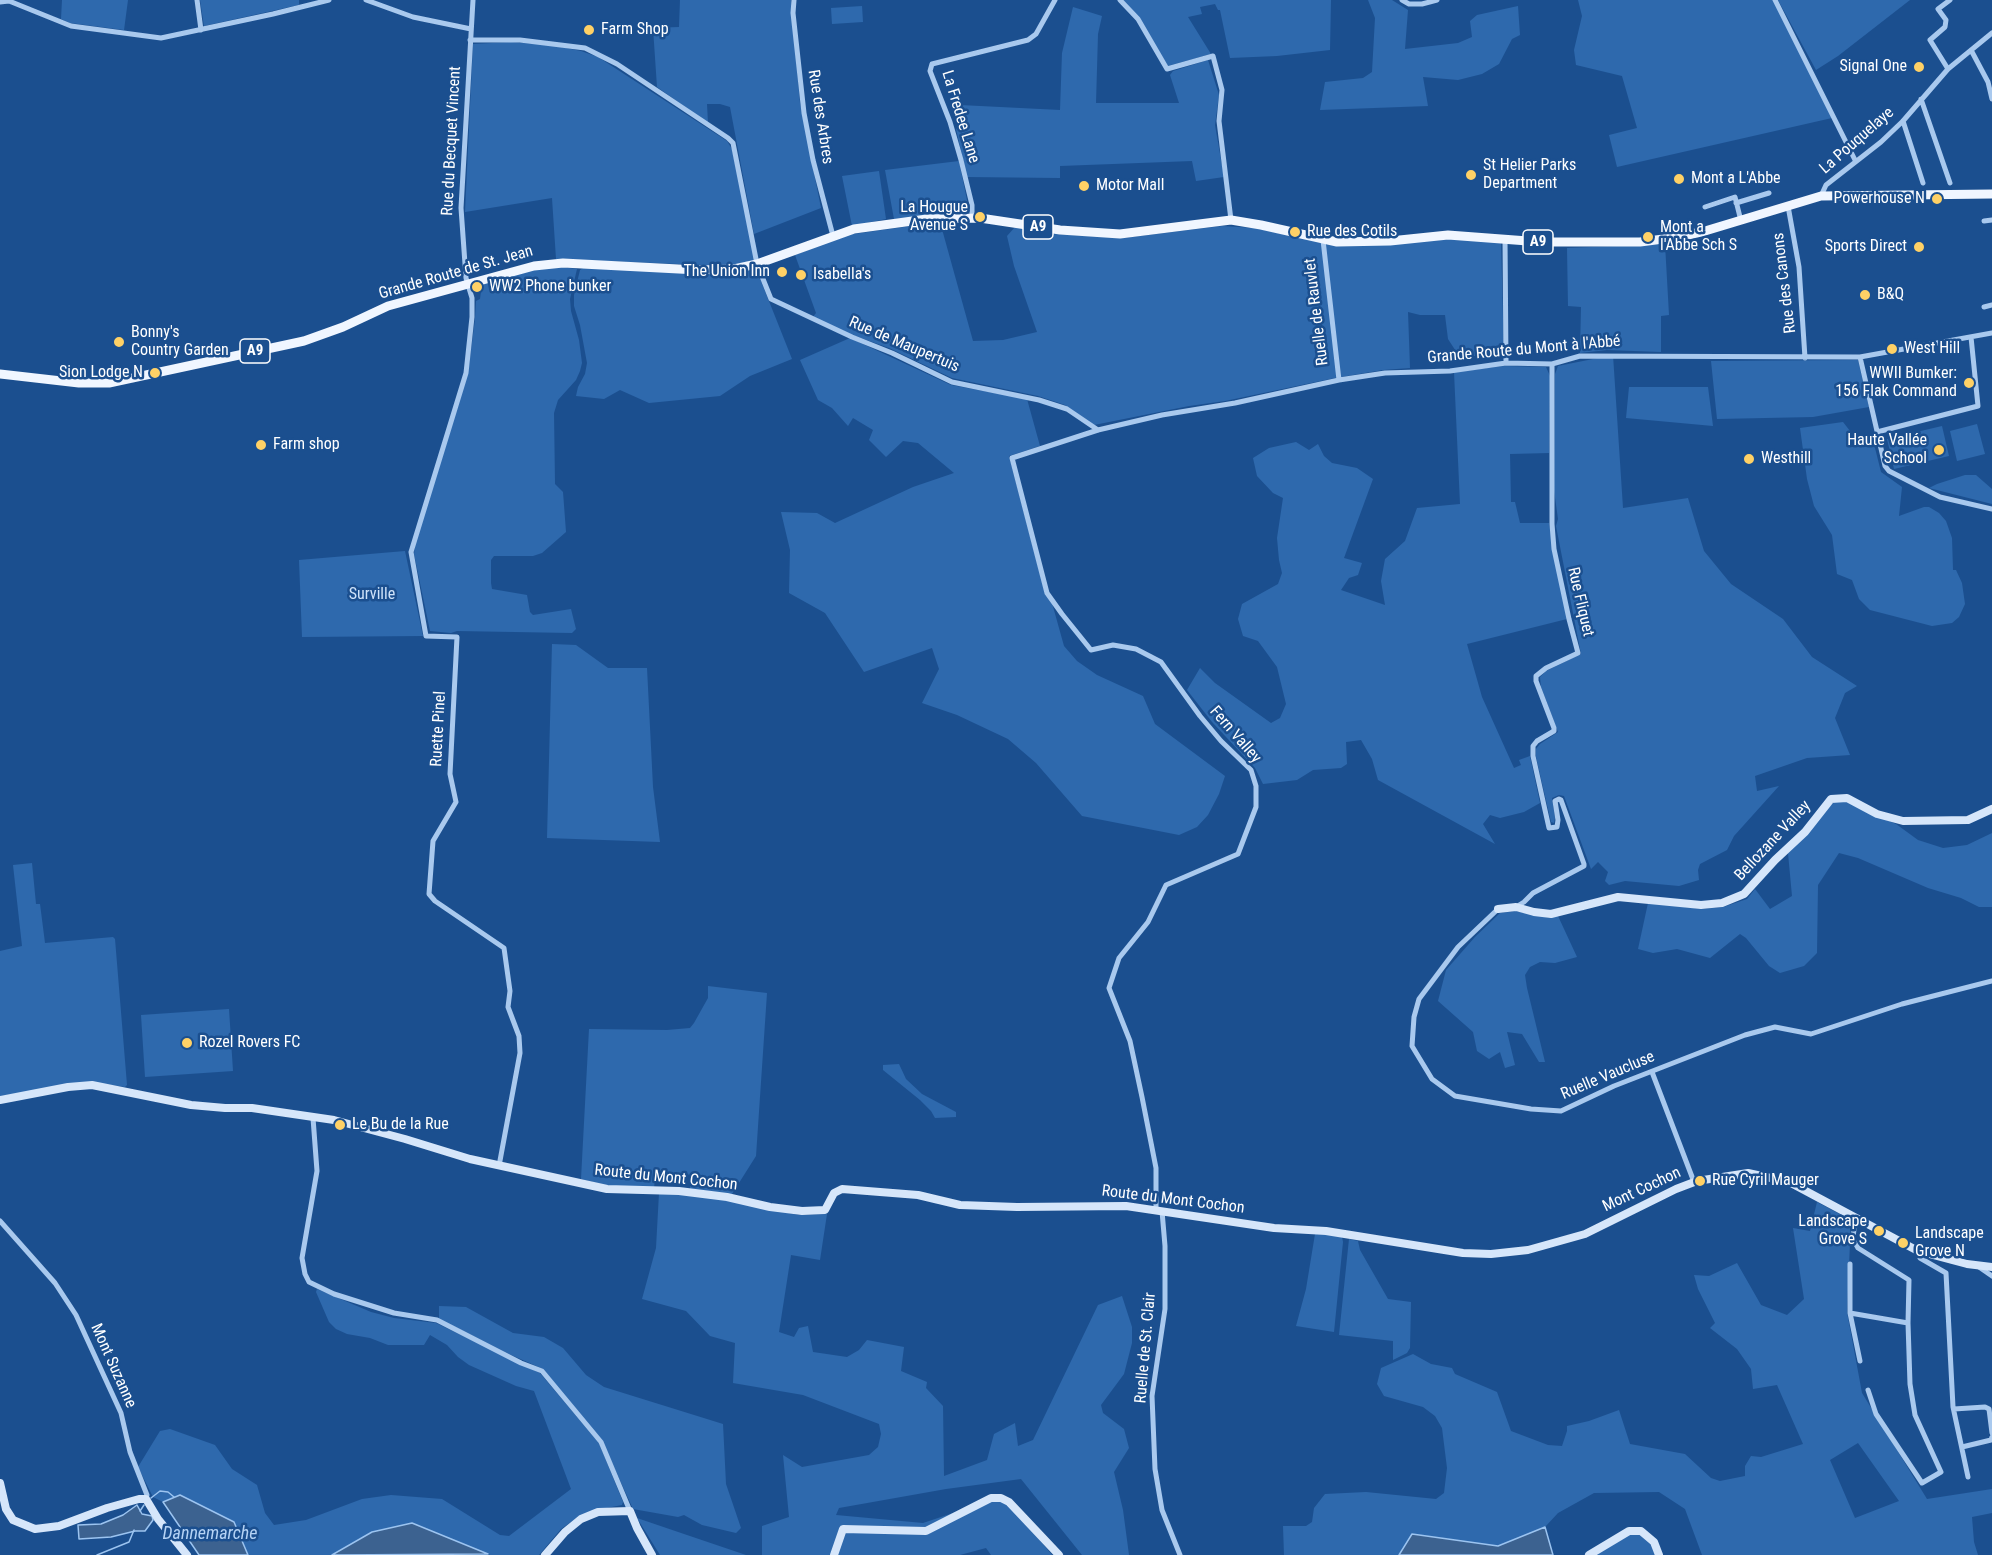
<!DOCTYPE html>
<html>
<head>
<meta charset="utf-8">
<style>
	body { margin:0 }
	canvas { display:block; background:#1b4f8f }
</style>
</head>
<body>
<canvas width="1992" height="1555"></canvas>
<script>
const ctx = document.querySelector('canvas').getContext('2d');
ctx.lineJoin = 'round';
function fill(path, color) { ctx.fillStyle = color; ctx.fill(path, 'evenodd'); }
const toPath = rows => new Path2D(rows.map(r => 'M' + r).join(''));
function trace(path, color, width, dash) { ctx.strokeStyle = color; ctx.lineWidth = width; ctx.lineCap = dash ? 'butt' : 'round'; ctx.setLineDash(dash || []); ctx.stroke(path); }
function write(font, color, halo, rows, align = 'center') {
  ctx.font = font + ' "Roboto Condensed",sans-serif'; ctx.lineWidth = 5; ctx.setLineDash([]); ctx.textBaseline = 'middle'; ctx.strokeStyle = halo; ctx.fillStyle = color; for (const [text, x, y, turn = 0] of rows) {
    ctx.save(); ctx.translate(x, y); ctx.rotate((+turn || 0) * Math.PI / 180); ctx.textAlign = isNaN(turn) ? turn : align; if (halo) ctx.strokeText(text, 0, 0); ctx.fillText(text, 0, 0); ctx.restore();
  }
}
const green = toPath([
	[62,0,128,0,124,30,70,23,61,19],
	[200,0,299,0,299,5,204,26],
	[680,0,791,0,800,103,821,208,754,234,730,107,720,104,707,104,708,123,657,87,653,28,679,27],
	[1122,0,1331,0,1330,50,1277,56,1230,58,1220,10,1218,10,1215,4,1200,7,1202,14,1188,17,1211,54,1168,66],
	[1368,0,1392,0,1408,10,1405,49,1458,43,1472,37,1470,21,1477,15,1518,6,1520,35,1512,39,1499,64,1482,74,1458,80,1423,77,1428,106,1320,110,1325,82,1363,78,1372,72,1375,18],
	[1578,0,1773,0,1832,118,1617,167,1609,135,1637,128,1622,76,1576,65,1574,50,1582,16],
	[1778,0,1910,0,1838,56,1816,70],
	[862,6,863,22,832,24,831,8],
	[1073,7,1102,16,1098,34,1096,103,1179,103,1170,75,1173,71,1208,60,1219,95,1215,125,1224,177,1196,181,1192,161,1060,166,1060,178,967,177,956,129,964,123,960,105,1060,110,1062,53],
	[511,42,551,45,581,51,598,57,727,141,732,149,755,259,752,262,729,265,702,265,556,259,552,198,465,212,473,44],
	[959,161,969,210,962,211,962,214,894,219,885,170],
	[879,171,886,219,852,226,842,176],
	[940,222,973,341,1003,340,1037,332,1014,266,1007,236,1015,227,1053,234,1123,238,1222,226,1255,228,1328,244,1360,246,1453,239,1501,242,1504,356,1459,356,1448,339,1445,315,1420,315,1408,312,1410,368,1383,370,1335,378,1225,401,1189,406,1094,425,1065,405,1038,396,952,378,889,348,847,333,813,317,816,313,795,255,846,235],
	[1665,244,1669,315,1661,316,1661,352,1607,350,1580,353,1581,307,1568,306,1567,248],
	[553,266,577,269,570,299,571,311,579,340,582,363,580,371,576,380,558,400,554,413,555,484,563,492,566,532,542,553,533,556,494,556,491,560,491,583,492,589,527,595,530,612,533,615,571,609,576,629,572,633,457,631,451,633,430,631,414,554,415,545,469,366,475,319,476,301,480,299,482,283,533,269],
	[583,268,737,273,754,270,759,276,792,359,750,376,720,396,649,403,620,390,604,399,576,396,578,387,585,374,587,363,580,325,574,306,574,295,580,270],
	[850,338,951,385,1027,399,1040,446,1009,456,1045,593,1052,603,1064,646,1077,661,1097,675,1143,696,1155,724,1225,776,1219,794,1208,815,1197,827,1179,835,1082,816,1036,763,1008,739,957,715,922,703,939,669,932,648,864,672,825,613,789,593,790,550,781,512,817,513,835,523,913,487,954,473,918,443,903,441,886,457,869,440,873,430,853,418,848,426,832,408,818,400,800,360],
	[1613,355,1623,508,1688,498,1704,551,1731,584,1783,619,1812,657,1857,686,1845,693,1835,718,1850,755,1807,758,1755,776,1757,791,1779,786,1734,836,1727,850,1700,864,1698,870,1699,880,1679,886,1625,881,1609,885,1605,881,1608,872,1598,862,1591,869,1564,796,1559,795,1552,798,1555,818,1554,823,1551,822,1536,757,1536,749,1540,744,1558,732,1541,687,1540,677,1546,671,1581,654,1556,526,1558,519,1554,490,1555,374,1558,366],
	[1858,360,1869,407,1813,417,1717,419,1711,361],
	[1504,366,1546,367,1550,376,1549,453,1510,454,1511,502,1515,502,1520,523,1549,523,1567,619,1467,644,1482,697,1514,768,1521,765,1519,760,1530,756,1540,803,1524,812,1500,818,1490,815,1483,824,1495,844,1378,780,1372,759,1361,740,1346,742,1347,764,1341,768,1313,770,1297,780,1263,784,1255,768,1212,722,1187,690,1200,668,1215,683,1271,723,1280,718,1286,704,1277,667,1258,641,1243,636,1238,619,1242,604,1278,584,1282,573,1279,560,1277,538,1283,498,1273,493,1257,476,1253,458,1269,448,1296,442,1309,450,1318,444,1324,456,1332,463,1357,468,1373,479,1344,558,1362,563,1358,575,1349,578,1341,590,1385,605,1381,581,1385,559,1405,541,1417,508,1460,504,1454,372],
	[1629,387,1708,387,1713,426,1626,418],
	[1843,422,1854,436,1874,444,1881,472,1902,487,1899,516,1924,507,1929,507,1939,513,1946,521,1952,538,1953,570,1956,570,1962,583,1965,604,1959,617,1952,623,1932,626,1870,610,1859,599,1852,580,1837,574,1832,535,1814,506,1807,479,1800,428],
	[1977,424,1985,454,1957,461,1950,431],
	[1942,426,1949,456,1894,469,1887,439],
	[1965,475,1976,475,1992,489,1992,504,1929,488,1937,484],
	[405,551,423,636,302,637,299,560],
	[552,644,576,645,608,668,647,668,653,787,660,842,547,838],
	[1834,802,1848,802,1896,824,1918,840,1943,848,1967,845,1992,833,1992,907,1979,907,1961,898,1928,888,1858,858,1839,853,1818,885,1817,953,1804,966,1780,973,1769,966,1746,938,1740,934,1710,958,1677,949,1653,953,1638,949,1648,903,1703,909,1723,907,1747,899,1755,889,1770,909,1792,896,1788,853],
	[32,863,36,904,40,904,45,943,113,937,115,939,127,1085,125,1087,90,1082,0,1096,0,951,22,946,13,865],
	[1516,911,1550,918,1558,916,1577,957,1555,963,1540,962,1530,967,1525,975,1527,988,1545,1062,1539,1062,1522,1034,1507,1032,1515,1065,1505,1068,1500,1052,1489,1059,1477,1051,1473,1032,1438,1001,1446,970,1475,937,1500,913],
	[708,986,767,993,756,1156,732,1194,690,1189,690,1175,656,1171,654,1188,613,1187,581,1179,589,1029,667,1030,690,1028,694,1023,708,998],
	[229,1009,233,1071,145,1077,141,1015],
	[899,1064,906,1079,922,1094,956,1112,956,1117,935,1118,931,1111,920,1100,883,1070,883,1065],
	[659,1193,687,1194,733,1201,798,1215,827,1214,820,1260,791,1255,779,1332,794,1337,799,1328,808,1326,813,1352,847,1357,859,1350,867,1340,904,1347,901,1371,927,1382,926,1388,943,1406,944,1476,987,1460,994,1434,1015,1423,1018,1446,1033,1440,1098,1305,1122,1296,1132,1327,1132,1343,1124,1374,1101,1405,1103,1413,1124,1429,1129,1448,1114,1472,1123,1510,1129,1555,1082,1555,1021,1479,946,1489,839,1508,836,1515,923,1523,965,1509,991,1498,1009,1502,1052,1555,991,1555,986,1548,960,1555,762,1555,762,1526,789,1517,783,1455,802,1467,869,1455,878,1447,881,1434,879,1424,803,1395,733,1383,735,1343,710,1336,686,1311,642,1299,656,1248],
	[1817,1202,1851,1220,1847,1312,1862,1393,1927,1499,1992,1489,1992,1513,1972,1517,1974,1542,1978,1555,1702,1555,1685,1509,1659,1492,1594,1493,1558,1513,1545,1527,1498,1546,1413,1534,1400,1555,1284,1555,1283,1526,1306,1526,1312,1522,1314,1508,1325,1494,1366,1492,1436,1499,1444,1493,1447,1468,1442,1428,1435,1416,1423,1407,1384,1396,1377,1384,1381,1368,1413,1354,1431,1364,1452,1368,1455,1374,1497,1392,1511,1431,1548,1445,1562,1446,1567,1431,1567,1426,1589,1421,1619,1410,1630,1444,1685,1454,1711,1478,1720,1481,1745,1476,1745,1466,1751,1456,1761,1457,1803,1444,1777,1385,1753,1389,1751,1369,1737,1349,1710,1328,1715,1323,1698,1289,1694,1275,1709,1276,1737,1263,1761,1305,1787,1315,1804,1299,1793,1228,1810,1231],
	[1858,1443,1899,1501,1855,1518,1830,1460],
	[1315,1234,1338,1235,1342,1237,1343,1242,1334,1332,1296,1326,1306,1289],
	[1349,1239,1358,1241,1360,1250,1388,1299,1411,1302,1410,1348,1407,1353,1393,1360,1393,1341,1339,1335],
	[317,1289,371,1312,394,1318,436,1323,540,1373,599,1443,623,1502,622,1505,596,1510,578,1517,561,1529,539,1555,490,1555,412,1523,372,1532,332,1555,248,1555,234,1522,180,1495,163,1502,153,1497,138,1467,160,1431,170,1429,215,1445,232,1469,257,1485,265,1513,274,1525,306,1520,362,1499,391,1495,442,1499,500,1535,509,1536,571,1489,534,1391,516,1386,469,1365,458,1357,447,1345,430,1335,424,1345,388,1345,370,1338,347,1334,336,1329,329,1322,316,1292],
	[439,1306,466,1307,513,1333,544,1337,563,1348,586,1375,604,1387,723,1424,726,1484,741,1528,736,1533,702,1525,684,1515,678,1517,633,1509,602,1441,543,1369,509,1354,439,1319],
	[637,1518,684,1534,746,1555,660,1555],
	[1629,1531,1641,1531,1659,1555,1589,1555]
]);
const water = toPath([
	[180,1495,234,1522,248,1555,199,1555,163,1502,180,1495],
	[137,1505,142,1514,152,1516,153,1520,145,1531,135,1531,111,1537,79,1539,78,1525,101,1524,123,1515,137,1505],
	[412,1523,488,1554,332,1555,372,1532,412,1523],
	[1545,1527,1553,1555,1399,1555,1412,1534,1498,1546,1545,1527]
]);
const stream = toPath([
	[151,1498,160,1491,168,1492,174,1497],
	[140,1511,144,1505],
	[97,1555,129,1542,134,1530]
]);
const street = toPath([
	[197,0,201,30],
	[366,0,413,17,471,29],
	[473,0,461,208,466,278,472,298,472,317,466,373,411,552,426,636,457,637,450,774,456,802,433,841,429,894,435,901,504,948,510,991,508,1007,519,1036,520,1053,499,1166],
	[794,0,793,13,804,113,813,160,833,236],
	[1120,0,1138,19,1167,69,1213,56,1222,90,1219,121,1231,220],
	[1402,0,1409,4,1422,4,1437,0],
	[1775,0,1855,160],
	[0,2,9,1,71,26,161,38,273,14,329,0],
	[470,40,520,40,585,48,617,64,728,138,733,143,757,264,771,299,852,337,892,353,952,382,1039,400,1067,409,1098,430],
	[1971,50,1988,82,1992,99],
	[1948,69,1930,40,1945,27,1946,20,1938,9,1950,0],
	[1921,99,1950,183],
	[1903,121,1923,183],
	[1821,196,1826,185,1881,142,1903,121,1948,69,1992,33],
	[1736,203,1769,193],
	[1788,206,1799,267,1805,358],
	[1705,207,1735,197,1741,221],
	[972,217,972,205,961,160,950,122,930,71,932,64,1028,40,1036,34,1055,0],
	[1984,221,1992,220],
	[1505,239,1506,363],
	[1323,240,1339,380],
	[1984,307,1992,305],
	[1860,357,1885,466,1889,471,1940,497,1992,509],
	[1877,432,1978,406,1971,337],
	[1516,907,1524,902,1533,893,1584,866,1584,864,1561,800,1559,799,1555,801,1558,820,1557,827,1549,828,1533,756,1533,746,1537,741,1554,731,1554,728,1536,681,1536,676,1546,668,1578,653,1569,619,1554,549,1552,524,1552,364],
	[1498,909,1458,947,1419,999,1414,1017,1412,1046,1432,1079,1455,1096,1531,1109,1561,1111,1614,1086,1745,1035,1775,1027,1811,1034,1902,1004,1992,981],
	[1652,1072,1694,1182],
	[313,1118,317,1171,302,1258,305,1274,309,1282,334,1294,394,1313,437,1320,521,1363,542,1371,601,1442,630,1511],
	[1156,1210,1156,1168,1142,1097,1130,1041,1109,988,1119,958,1148,922,1166,885,1238,854,1256,807,1256,786,1251,770,1221,741,1200,716,1161,662,1136,649,1113,645,1091,650,1062,614,1047,593,1012,458,1098,430,1162,415,1235,403,1339,380,1385,373,1450,371,1506,363,1552,364,1580,356,1860,357,1992,333],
	[1162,1211,1165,1246,1165,1309,1152,1396,1155,1469,1162,1510,1180,1555],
	[1855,1218,1853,1239,1858,1248,1909,1280,1908,1323,1910,1384,1915,1415,1941,1472,1922,1483,1876,1414,1868,1390],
	[0,1221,55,1283,76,1315,121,1413,130,1452,147,1495,146,1499],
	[1918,1251,1920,1258,1946,1273,1953,1407,1968,1477],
	[1850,1264,1850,1313,1860,1361],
	[1979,1267,1992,1276],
	[1850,1313,1908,1323],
	[1954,1409,1985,1407,1989,1409,1992,1433],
	[1962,1447,1991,1440,1992,1437]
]);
const secondary = toPath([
	[1498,909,1516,907,1534,912,1551,914,1618,897,1701,905,1722,903,1744,894,1775,860,1805,832,1831,799,1847,798,1877,814,1903,821,1968,820,1992,809],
	[0,1100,68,1087,92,1085,191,1105,225,1108,252,1108,334,1120,405,1139,470,1159,607,1189,679,1191,727,1197,770,1207,802,1211,825,1210,834,1193,842,1189,918,1195,960,1205,1017,1207,1126,1206,1274,1228,1326,1231,1463,1253,1491,1254,1528,1250,1585,1234,1676,1189,1697,1181,1748,1173,1789,1182,1918,1251,1967,1264,1992,1267],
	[0,1483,6,1509,13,1520,35,1529,59,1526,107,1508,139,1499,146,1499,158,1519,187,1555],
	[545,1555,565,1532,581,1519,598,1512,630,1511,637,1528,652,1555],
	[834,1555,843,1529,926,1531,991,1498,1001,1498,1009,1502,1059,1555],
	[1589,1555,1629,1531,1641,1531,1654,1542,1659,1555]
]);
const primary = toPath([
	[0,374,79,383,109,383,304,341,343,327,388,306,534,266,563,263,698,270,734,269,757,264,854,229,927,219,980,218,1060,230,1120,234,1231,220,1261,225,1337,242,1390,241,1448,235,1541,242,1640,242,1679,237,1705,231,1821,196,1992,194]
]);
const markers = [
	[589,30,6,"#ffd166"],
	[1919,67,6,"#ffd166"],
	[1471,175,6,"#ffd166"],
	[1679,179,6,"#ffd166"],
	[1084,186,6,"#ffd166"],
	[1937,199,6,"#ffd166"],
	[980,217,6,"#ffd166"],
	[1295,232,6,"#ffd166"],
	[1648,237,6,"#ffd166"],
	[1919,247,6,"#ffd166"],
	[782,272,6,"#ffd166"],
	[801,275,6,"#ffd166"],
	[477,287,6,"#ffd166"],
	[1865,295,6,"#ffd166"],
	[119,342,6,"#ffd166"],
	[1892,349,6,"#ffd166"],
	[155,373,6,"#ffd166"],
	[1969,383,6,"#ffd166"],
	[261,445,6,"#ffd166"],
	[1939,450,6,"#ffd166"],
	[1749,459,6,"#ffd166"],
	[187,1043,6,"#ffd166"],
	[340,1125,6,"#ffd166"],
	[1700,1181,6,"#ffd166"],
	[1879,1231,6,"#ffd166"],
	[1903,1243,6,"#ffd166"]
];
const shields = [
	[1038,227,30],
	[1538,242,30],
	[255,351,30]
];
const shieldNames = [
	["A9",1038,227],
	["A9",1538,242],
	["A9",255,351]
];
const poiNames = [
	["Farm Shop",601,30],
	["Signal One",1907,67,"right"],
	["St Helier Parks",1483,166],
	["Department",1483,184],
	["Mont a L'Abbe",1691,179],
	["Motor Mall",1096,186],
	["Powerhouse N",1925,199,"right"],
	["La Hougue",968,208,"right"],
	["Avenue S",968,226,"right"],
	["Mont a",1660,228],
	["l'Abbe Sch S",1660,246],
	["Rue des Cotils",1307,232],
	["Sports Direct",1907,247,"right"],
	["The Union Inn",770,272,"right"],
	["Isabella's",813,275],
	["WW2 Phone bunker",489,287],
	["B&Q",1877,295],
	["Bonny's",131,333],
	["Country Garden",131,351],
	["West Hill",1904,349],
	["Sion Lodge N",143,373,"right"],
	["WWII Bumker:",1957,374,"right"],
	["156 Flak Command",1957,392,"right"],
	["Haute Vallée",1927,441,"right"],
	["School",1927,459,"right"],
	["Farm shop",273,445],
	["Westhill",1761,459],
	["Rozel Rovers FC",199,1043],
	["Le Bu de la Rue",352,1125],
	["Rue Cyril Mauger",1712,1181],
	["Landscape",1867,1222,"right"],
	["Grove S",1867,1240,"right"],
	["Landscape",1915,1234],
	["Grove N",1915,1252]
];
const streetNames = [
	["Rue des Arbres",820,117,81],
	["La Fredee Lane",960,117,73],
	["Rue du Becquet Vincent",452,141,-87],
	["La Pouquelaye",1857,141,-41],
	["Grande Route de St. Jean",456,273,-16],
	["Rue des Canons",1785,283,-97],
	["Ruelle de Rauvlet",1317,312,-97],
	["Rue de Maupertuis",904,345,23],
	["Grande Route du Mont à l'Abbé",1524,350,-5],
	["Rue Fliquet",1580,602,77],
	["Ruette Pinel",439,729,-87],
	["Fern Valley",1235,735,49],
	["Bellozane Valley",1773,841,-47],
	["Ruelle Vaucluse",1608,1076,-23],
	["Route du Mont Cochon",666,1178,6],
	["Mont Cochon",1642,1190,-25],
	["Route du Mont Cochon",1173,1200,7],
	["Ruelle de St. Clair",1146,1348,-85],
	["Mont Suzanne",113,1366,66]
];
const parkNames = [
	["Surville",372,595]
];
const waterNames = [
	["Dannemarche",210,1534]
];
fill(green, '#2e69ad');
fill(water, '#3c6290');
trace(water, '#9cc4f0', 1.5);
trace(stream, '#9cc4f0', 1.5);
trace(street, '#a9c9ee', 5);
trace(secondary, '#d6e6fa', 8);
trace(primary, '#f0f6ff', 9);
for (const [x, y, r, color] of markers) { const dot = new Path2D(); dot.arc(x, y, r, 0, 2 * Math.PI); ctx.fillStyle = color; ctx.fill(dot); trace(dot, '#1b4f8f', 2); }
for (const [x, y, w] of shields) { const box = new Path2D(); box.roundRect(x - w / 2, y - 12, w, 24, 4.5); ctx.fillStyle = '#1b4f8f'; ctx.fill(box); trace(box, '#fff', 1.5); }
write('bold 15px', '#fff', null, shieldNames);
write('16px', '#fff', '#1b4f8f', poiNames, 'left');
write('16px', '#fff', '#1b4f8f', streetNames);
write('16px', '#cfe3fa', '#1b4f8f', parkNames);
write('italic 18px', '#b5d3f5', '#1b4f8f', waterNames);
</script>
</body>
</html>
